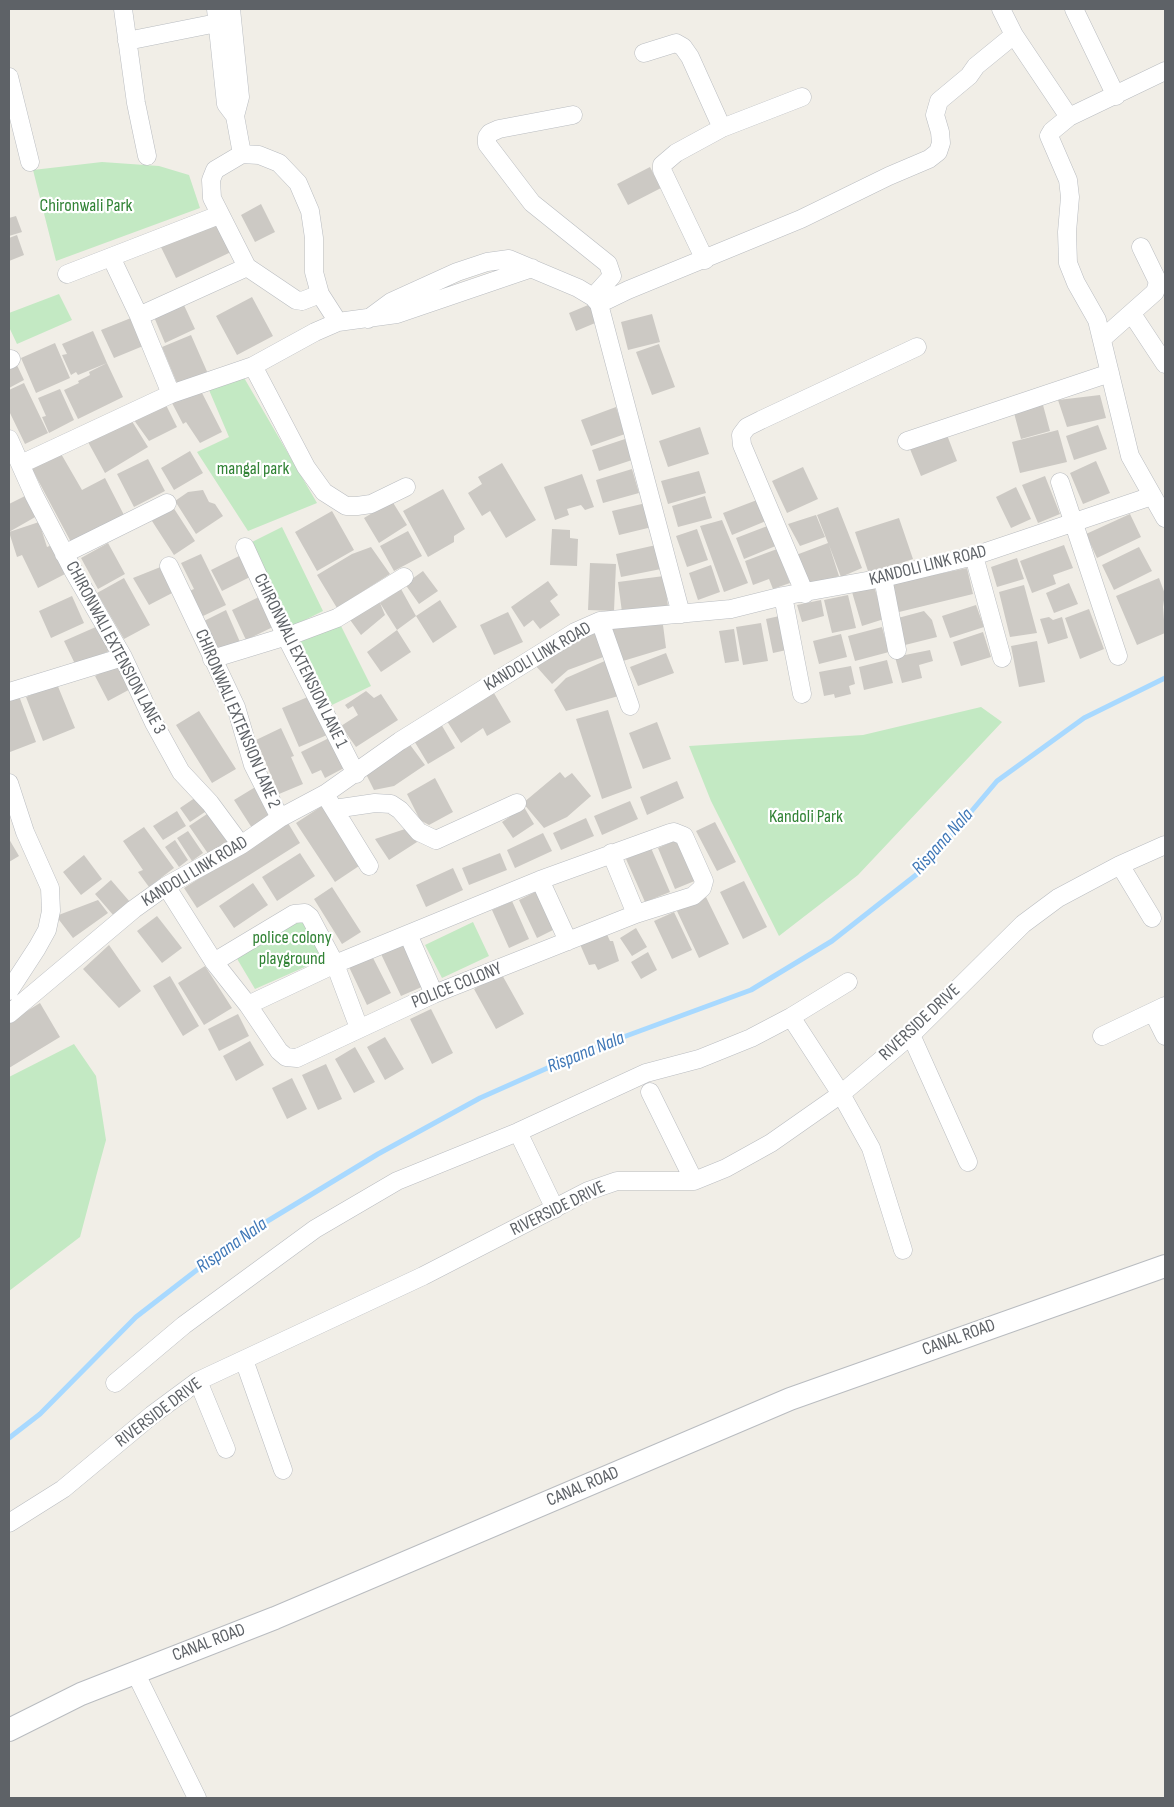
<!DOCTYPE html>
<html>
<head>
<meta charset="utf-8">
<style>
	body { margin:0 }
	#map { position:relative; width:1174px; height:1807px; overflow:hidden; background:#f1eee7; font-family:"Sofia Sans Condensed",sans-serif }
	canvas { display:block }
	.frame { position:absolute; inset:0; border:10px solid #5e6267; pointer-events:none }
</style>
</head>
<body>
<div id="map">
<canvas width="1174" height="1807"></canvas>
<div class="frame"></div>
</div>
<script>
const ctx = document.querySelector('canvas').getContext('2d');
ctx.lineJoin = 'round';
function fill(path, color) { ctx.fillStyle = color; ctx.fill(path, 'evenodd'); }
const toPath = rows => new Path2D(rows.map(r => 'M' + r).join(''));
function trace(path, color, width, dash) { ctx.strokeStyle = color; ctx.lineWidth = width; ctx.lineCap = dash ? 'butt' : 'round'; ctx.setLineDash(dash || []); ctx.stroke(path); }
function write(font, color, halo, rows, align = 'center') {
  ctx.font = font + ' "Sofia Sans Condensed",sans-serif'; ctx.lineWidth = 4.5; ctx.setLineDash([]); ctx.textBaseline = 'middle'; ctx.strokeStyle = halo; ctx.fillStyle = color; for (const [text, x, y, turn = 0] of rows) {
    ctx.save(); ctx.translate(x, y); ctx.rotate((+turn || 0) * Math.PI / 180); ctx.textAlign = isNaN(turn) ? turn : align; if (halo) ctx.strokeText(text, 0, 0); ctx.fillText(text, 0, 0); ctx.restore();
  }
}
const green = toPath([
	[102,162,159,166,189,175,200,208,56,261,33,170],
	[59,294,72,320,17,344,9,327,9,313],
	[243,376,317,503,248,531,197,452,229,437,209,390],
	[282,527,323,611,291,627,250,543],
	[339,622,371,686,332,705,300,642],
	[981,707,1002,722,858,875,779,936,711,801,689,746,863,735],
	[300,916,323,959,255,989,236,957],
	[473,922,489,956,442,978,425,945],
	[74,1044,96,1076,106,1140,97,1173,80,1237,9,1291,9,1077]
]);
const stream = toPath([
	[9,1438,40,1414,136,1317,233,1242,378,1154,480,1098,588,1050,751,990,832,941,921,871,997,781,1084,718,1165,678]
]);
const building = toPath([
	[650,167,661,188,628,205,617,184],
	[261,204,275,232,255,242,241,215],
	[16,216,22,232,9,236,9,218],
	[215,222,231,252,176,278,159,243],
	[17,235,24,255,9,261,9,238],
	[252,297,273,336,237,355,216,316],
	[183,303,195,329,165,343,154,317],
	[593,303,600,321,576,331,569,313],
	[652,314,660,342,628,350,621,322],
	[136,316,148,344,114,358,101,330],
	[93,331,107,363,78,375,76,372,71,375,62,355,67,354,62,344],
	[191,335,209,376,179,388,162,347],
	[55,343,70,378,36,393,21,358],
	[659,344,675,387,652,395,636,352],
	[16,363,24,380,9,388,9,367],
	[107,363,123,397,78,419,64,390,79,383,78,381,90,375,89,372],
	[24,383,48,433,25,444,9,411,9,390],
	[60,389,74,420,49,433,42,417,46,416,38,398],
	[200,389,222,432,200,443,186,422,183,424,172,403],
	[1100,395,1106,418,1067,427,1058,400],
	[165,403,177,427,149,441,131,416],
	[1043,405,1050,431,1021,439,1014,413],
	[616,407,625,434,591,446,581,420],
	[130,418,148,447,105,473,88,442],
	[1098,425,1107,449,1074,460,1066,436],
	[700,427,709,454,668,467,659,441],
	[1058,430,1067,462,1020,473,1012,442],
	[947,435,957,461,921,476,910,449],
	[625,439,632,460,599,471,592,450],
	[190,451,203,473,174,490,161,468],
	[60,452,82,490,105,478,124,515,71,542,32,469],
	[148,459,165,491,134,507,117,474],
	[1096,461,1110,493,1083,504,1070,473],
	[502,463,536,520,506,538,490,511,482,516,468,493,482,484,478,477],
	[803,467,818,499,787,513,772,481],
	[632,469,639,493,603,503,596,480],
	[699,471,706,493,668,504,661,481],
	[582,474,594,507,585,510,581,505,567,509,569,515,555,520,544,487],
	[1045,476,1060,514,1038,523,1022,485],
	[1016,487,1031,519,1011,528,996,497],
	[443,489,465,529,454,536,454,542,428,557,403,511],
	[203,490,209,502,215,504,223,516,196,534,175,501,188,492],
	[27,495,37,516,9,532,9,504],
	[705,496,712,518,678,527,672,506],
	[757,500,766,521,732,535,723,513],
	[392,501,407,525,379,543,364,518],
	[646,503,652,527,619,535,612,511],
	[173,507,195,541,174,555,152,521],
	[838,507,862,568,841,577,829,545,839,576,807,587,796,555,828,543,817,515],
	[332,511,354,550,317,571,295,532],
	[1130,514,1141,537,1097,558,1086,534],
	[816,515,825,537,800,546,788,524],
	[899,518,913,559,869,574,855,532],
	[722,520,748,583,724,592,700,526],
	[39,522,47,547,52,545,65,574,38,588,22,555,17,557,9,532],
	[770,525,778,545,744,559,736,538],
	[552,529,570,530,570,538,578,539,577,566,550,565],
	[697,529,708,560,687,567,676,536],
	[408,531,422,556,394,571,380,546],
	[108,543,125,574,98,589,81,558],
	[656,545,661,569,621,577,616,554],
	[1064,545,1073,568,1053,575,1056,584,1032,593,1020,561],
	[371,547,390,574,337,608,317,575,352,554],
	[1139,547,1152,571,1114,590,1102,565],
	[777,549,790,583,773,589,769,579,753,585,745,561],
	[201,554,226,605,201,617,189,591,194,589,181,563],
	[243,554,254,575,222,591,211,570],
	[1017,558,1024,579,997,587,991,567],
	[590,563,616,564,614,611,588,610],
	[711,565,720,592,698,600,689,573],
	[163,566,176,591,149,605,133,578],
	[967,568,973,594,899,612,891,584],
	[423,571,438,591,419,604,405,584],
	[664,576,668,606,622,612,618,582],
	[124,578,150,625,124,639,97,593],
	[1159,578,1165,594,1163,607,1165,633,1137,645,1116,596],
	[548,581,558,595,550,601,560,615,540,629,533,620,524,627,511,607],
	[1069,583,1078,604,1054,613,1046,593],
	[1024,585,1037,633,1010,637,999,592],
	[874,586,884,619,862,626,852,592],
	[401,589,416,616,397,630,380,603],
	[848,595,856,628,832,633,824,600],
	[72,596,84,623,51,638,39,611],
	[261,596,275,626,246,640,232,610],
	[375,599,380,603,385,615,361,635,348,617],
	[440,600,457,627,433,643,416,616],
	[821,600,824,616,802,622,797,605],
	[976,605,984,627,950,638,942,616],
	[1089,609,1104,649,1080,659,1065,618],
	[226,610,240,642,219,653,202,622],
	[924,611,932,620,937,637,905,645,898,618],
	[508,612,523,642,494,655,480,625],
	[784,615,791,649,773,653,766,619],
	[1049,617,1053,620,1062,617,1068,638,1048,644,1040,619],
	[761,623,768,661,743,665,736,627],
	[628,625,663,625,666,648,623,661,610,628],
	[98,626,109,651,76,666,64,641],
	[882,627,889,652,855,661,848,636],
	[734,629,739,661,725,663,719,631],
	[397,630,411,652,381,672,367,652],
	[597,631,606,656,568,670,552,684,535,665,556,647],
	[983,632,991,657,961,666,953,642],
	[841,634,847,657,819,664,813,641],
	[1037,641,1045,682,1019,687,1011,646],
	[930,650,933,661,919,665,922,678,902,683,895,657],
	[666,653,674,673,638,686,630,667],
	[607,660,622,695,566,711,554,690,566,678],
	[887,660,893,683,864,690,859,667],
	[123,661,136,686,108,701,95,676],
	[851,666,855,684,849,686,851,694,835,698,834,694,824,696,819,672],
	[57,684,75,728,43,741,26,697],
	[491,688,511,722,487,736,483,728,461,743,445,718],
	[366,691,374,698,381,694,398,720,356,747,341,726,358,715,353,706,348,709,345,705],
	[19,696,36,742,10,752,9,700],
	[310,696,327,735,299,747,282,708],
	[608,710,632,788,602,799,576,719],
	[199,711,236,769,212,783,176,725],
	[657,722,671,759,643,769,629,733],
	[441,724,455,748,428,764,413,739],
	[281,728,294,756,291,757,303,784,279,794,256,740],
	[331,737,346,767,325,778,321,770,312,774,301,752],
	[408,742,425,765,394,786,374,790,366,774],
	[560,772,565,778,572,773,591,796,567,817,544,828,523,803],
	[435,778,453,812,429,825,420,820,407,794],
	[677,781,684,798,647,815,640,797],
	[257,786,274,813,252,828,234,800],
	[208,789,217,804,190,822,180,808],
	[630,801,638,819,602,835,594,816],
	[219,806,239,835,209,855,189,826],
	[322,806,359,866,335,882,296,823],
	[524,807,534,824,513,838,502,822],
	[177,811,186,826,163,840,153,826],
	[586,818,594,836,561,850,553,833],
	[715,822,736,862,717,871,696,831],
	[288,823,300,843,197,908,184,888],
	[144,827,174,868,149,887,138,872,143,870,123,841],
	[408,828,417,842,389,860,375,839],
	[188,831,203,853,192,861,177,838],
	[543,833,552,851,515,868,507,850],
	[681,838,697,880,675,889,658,848],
	[9,839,19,856,9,862],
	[175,840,188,860,179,867,165,847],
	[651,848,670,892,645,902,626,859],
	[300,853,315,876,277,901,262,877],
	[500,853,507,870,469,885,462,868],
	[84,855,102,879,81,895,63,872],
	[453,868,463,890,426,907,416,885],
	[111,880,130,902,114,916,95,894],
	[744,881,767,927,743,939,720,892],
	[253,883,268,905,234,928,219,906],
	[332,887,361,932,342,944,314,899],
	[537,891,555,929,537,938,519,900],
	[706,897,729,944,699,958,677,911],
	[98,900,108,913,73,938,56,916],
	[512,901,529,939,509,948,492,910],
	[674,912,692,950,672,959,654,921],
	[157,916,182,948,162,963,137,931],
	[636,928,647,947,632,956,620,938],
	[605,930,610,941,613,941,619,961,598,970,595,964,589,965,579,942],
	[404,943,424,986,401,996,381,954],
	[109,945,141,991,119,1008,83,969],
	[648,952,657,970,641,979,631,962],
	[372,956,391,993,367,1005,349,967],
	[205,966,232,1008,204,1025,178,983],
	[501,973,524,1014,496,1029,474,989],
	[170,976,199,1026,183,1036,153,986],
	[40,1003,60,1037,9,1068,9,1022],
	[431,1009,453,1053,432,1064,410,1019],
	[238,1014,249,1036,219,1051,208,1029],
	[385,1037,404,1069,385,1080,367,1047],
	[250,1041,264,1065,236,1081,223,1056],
	[355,1047,375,1082,354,1093,335,1059],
	[326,1064,342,1099,318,1110,302,1075],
	[292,1078,307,1109,287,1119,272,1088]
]);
const minor = toPath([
	[123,9,136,103,147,156],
	[216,9,226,104,235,116],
	[231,9,240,97,235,116,242,154,259,155,279,163,298,183,310,211,314,238,314,272,320,294,338,322,397,314,532,268],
	[1001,9,1014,35],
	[1074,9,1116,96],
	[127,41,217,23],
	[644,53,676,43,683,47,690,57,722,128],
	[1165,71,1069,117,1052,131,1049,136,1068,180,1070,197,1067,232,1068,263,1076,283,1097,320,1130,456,1165,518],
	[9,77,30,162],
	[573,115,499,129,490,133,487,137,487,144,532,203,608,264,612,276,593,297],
	[111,257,139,316],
	[705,260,662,170,662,165,676,153,722,128,802,97],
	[247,267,296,300,302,301,320,294],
	[67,274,219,215],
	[599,304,628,290,801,219,889,176,929,159,938,152,941,143,940,132,935,115,939,101,969,76,976,66,1014,35,1069,117],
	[1132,314,1165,364],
	[368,319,391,302,457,272,487,262,509,259,578,288,593,297,599,304,681,614],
	[338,322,315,332,253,366,306,467,324,492,346,506,357,506,371,504,406,487],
	[1102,339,1155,292,1158,282,1141,247],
	[9,360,11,359],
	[171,394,139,316,247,267,212,198,211,180,215,170,242,154],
	[9,439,34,495,74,572,123,657,154,723,181,772,210,803,241,845],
	[907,441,1110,373],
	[21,464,171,394,253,366],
	[1060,482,1118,656],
	[245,547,286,637,356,774],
	[64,554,167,503],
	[974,556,1002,658],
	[169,566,236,707,253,765,280,818],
	[883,578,897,650],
	[805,594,742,445,741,435,747,427,761,420,917,347],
	[783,596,802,694],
	[600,621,630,706],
	[212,659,297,633,337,618,404,577],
	[9,692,123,657],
	[9,783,25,832,50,888,51,911,47,930,37,948,9,991],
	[329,801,369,866],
	[334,809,375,803,391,804,400,810,419,832,436,840,517,803],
	[611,853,636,914],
	[1120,865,1152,918],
	[540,880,568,941],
	[166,886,214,962,248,1005,335,964,540,880,670,833,674,832,684,836,704,881,702,888,693,896,636,914,434,994,297,1058,286,1057,279,1051,248,1005],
	[408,934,434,994],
	[214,962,294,914,305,913,310,917,335,964,359,1028],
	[848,982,791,1017,841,1094,871,1148,903,1250],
	[1153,1012,1165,1036],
	[9,1014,134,909,166,886,241,845,280,818,325,794,400,741,575,632,600,621,731,609,783,596,883,578,974,556,1152,496],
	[911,1035,968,1162],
	[1102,1036,1165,1006],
	[650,1092,694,1181],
	[518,1132,555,1209],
	[244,1360,283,1470],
	[198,1381,226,1449],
	[115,1383,184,1325,315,1229,397,1181,518,1132,646,1073,699,1059,751,1038,791,1017],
	[9,1523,63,1489,152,1415,198,1381,423,1276,588,1191,617,1181,694,1181,726,1168,771,1143,841,1094,911,1035,1023,924,1058,898,1120,865,1165,845],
	[135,1672,197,1798]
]);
const tertiary = toPath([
	[9,1730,81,1694,275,1618,790,1399,1165,1266]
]);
const parkNames = [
	["Chironwali Park",86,206],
	["mangal park",253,469],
	["Kandoli Park",806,817],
	["police colony",292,938],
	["playground",292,959]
];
const streetNames = [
	["KANDOLI LINK ROAD",928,566,-14],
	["CHIRONWALI EXTENSION LANE 3",115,648,62],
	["KANDOLI LINK ROAD",538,657,-30],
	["CHIRONWALI EXTENSION LANE 1",300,661,64],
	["CHIRONWALI EXTENSION LANE 2",237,719,67],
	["KANDOLI LINK ROAD",195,872,-31],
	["POLICE COLONY",457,986,-22],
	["RIVERSIDE DRIVE",920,1023,-43],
	["RIVERSIDE DRIVE",558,1209,-26],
	["CANAL ROAD",959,1338,-20],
	["RIVERSIDE DRIVE",159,1413,-37],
	["CANAL ROAD",583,1487,-23],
	["CANAL ROAD",209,1643,-21]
];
const waterNames = [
	["Rispana Nala",943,842,-48],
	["Rispana Nala",586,1053,-22],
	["Rispana Nala",232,1246,-35]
];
fill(green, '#c3e9c3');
trace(stream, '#a8d9ff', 5);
fill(building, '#ccc9c4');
trace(minor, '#b9bcc0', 19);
trace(tertiary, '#b9bcc0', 24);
trace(minor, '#fff', 18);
trace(tertiary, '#fff', 22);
write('18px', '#318335', '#fff', parkNames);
write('18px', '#5e6267', '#fff', streetNames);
write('italic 19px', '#4078b7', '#fff', waterNames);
</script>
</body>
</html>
